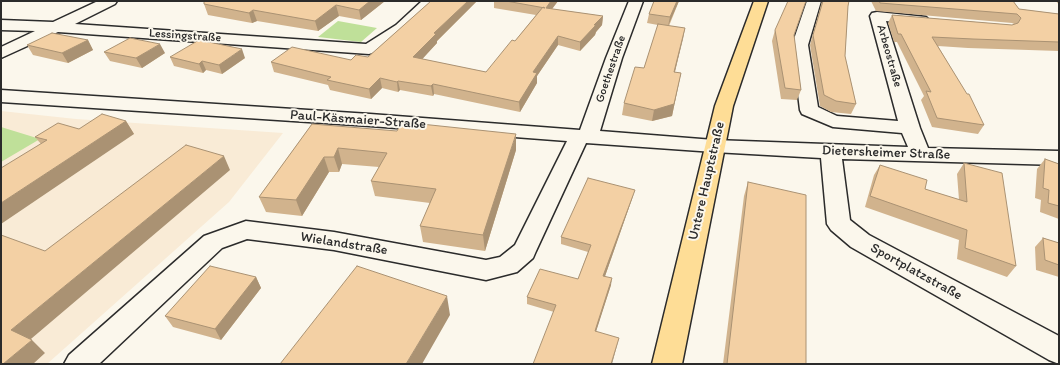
<!DOCTYPE html>
<html>
<head>
<meta charset="utf-8">
<style>
	body { margin:0 }
	#map { position:relative; width:1060px; height:365px; overflow:hidden; background:#fbf7ec; font-family:Itim,sans-serif }
	canvas { display:block }
	.frame { position:absolute; inset:0; border:2px solid #2b2b2b; pointer-events:none }
</style>
</head>
<body>
<div id="map">
<canvas width="1060" height="365"></canvas>
<div class="frame"></div>
</div>
<script>
const ctx = document.querySelector('canvas').getContext('2d');
ctx.lineJoin = 'round';
function fill(path, color) { ctx.fillStyle = color; ctx.fill(path, 'evenodd'); }
const toPath = rows => new Path2D(rows.map(r => 'M' + r).join(''));
function trace(path, color, width, dash) { ctx.strokeStyle = color; ctx.lineWidth = width; ctx.lineCap = dash ? 'butt' : 'round'; ctx.setLineDash(dash || []); ctx.stroke(path); }
function write(font, color, halo, rows, align = 'center') {
  ctx.font = font + ' Itim,sans-serif'; ctx.lineWidth = 4; ctx.setLineDash([]); ctx.textBaseline = 'middle'; ctx.strokeStyle = halo; ctx.fillStyle = color; for (const [text, x, y, turn = 0] of rows) {
    ctx.save(); ctx.translate(x, y); ctx.rotate((+turn || 0) * Math.PI / 180); ctx.textAlign = isNaN(turn) ? turn : align; if (halo) ctx.strokeText(text, 0, 0); ctx.fillText(text, 0, 0); ctx.restore();
  }
}
const built = toPath([
	[1,111,76,119,283,133,229,202,47,364,1,364]
]);
const green = toPath([
	[338,21,377,28,361,42,318,37],
	[1,127,40,139,1,162]
]);
const minor = toPath([
	[98,1,117,1,115,4,75,24,366,44,396,25,422,1,438,1,406,31,375,52,369,54,58,32,1,58,1,47,35,31,1,30,1,20,53,22,98,1],
	[629,1,643,1,622,58,600,131,714,140,908,147,902,133,833,127,802,114,800,110,792,45,807,1,821,1,808,45,818,107,837,116,898,121,870,16,872,13,877,12,926,17,929,20,926,23,921,25,886,21,920,128,928,148,1059,151,1059,165,842,159,850,220,869,235,1059,336,1059,364,1049,360,851,247,831,230,827,224,821,158,714,152,586,143,536,251,533,258,517,272,486,280,334,250,247,239,222,248,99,364,64,364,69,355,204,236,246,221,334,232,486,260,500,257,515,245,567,141,370,126,1,102,1,90,370,114,580,130,606,58,629,1]
]);
const major = toPath([
	[754,1,768,1,733,106,682,364,652,364,715,106,754,1]
]);
const wall = toPath([
	[204,1,385,1,361,20,339,16,318,31,257,21,252,23,208,15,204,4],
	[431,1,477,1,437,41,437,43,422,59,486,72,515,41,536,15,494,8,494,1,558,1,552,9,603,16,602,25,596,32,595,35,580,51,558,45,537,76,537,83,520,112,434,94,433,96,400,90,398,92,382,88,371,99,330,90,328,85,274,72,271,62,351,60,368,57],
	[654,1,679,1,669,26,685,28,675,72,681,73,672,116,652,121,622,115,624,103,644,68,658,25,647,23,649,14],
	[822,1,849,1,848,6,845,56,856,104,851,114,831,112,820,106,810,45],
	[871,1,1013,1,1019,9,1059,14,1059,51,968,48,938,46,984,125,978,134,932,127,921,100,924,96,897,42,894,42,888,23,892,15,1012,25,1014,24,1012,23,876,11],
	[1056,1,1059,1,1059,5],
	[775,30,794,35,801,90,797,100,781,99,772,41],
	[88,40,93,50,68,63,33,55,27,45],
	[104,52,165,53,142,68,110,61],
	[170,57,245,58,222,74,206,70,203,73,174,66],
	[126,121,134,134,41,144,35,137],
	[312,124,516,150,485,251,423,242,420,226,430,203,375,196,371,181,379,167,342,164,339,172,329,172,302,216,266,212,259,197],
	[1045,159,1059,164,1059,219,1040,212,1041,200,1035,198,1037,169],
	[964,163,1016,266,1007,277,957,259,959,240,865,207,874,175,880,165,925,189,959,200,957,174],
	[748,182,806,364,723,364,744,196],
	[633,196,605,276,611,285,596,331,617,344,554,312,527,304,527,297,578,279,588,252,561,244,561,237],
	[1043,238,1059,243,1059,277,1036,270,1035,247],
	[256,277,261,288,221,340,173,327,165,316]
]);
const shadedWall = toPath([
	[370,1,385,1,361,20,359,10],
	[468,1,477,1,437,41,437,43,415,67,413,57,434,33],
	[551,1,558,1,546,17,546,8],
	[677,1,679,1,668,26,670,17],
	[336,5,339,16,318,31,315,21],
	[253,10,257,21,252,23,249,13],
	[603,16,602,25,596,32,595,35,580,51,580,42,594,25],
	[685,28,683,39,672,83,674,72],
	[558,36,558,45,537,76,537,83,520,112,519,102,533,72],
	[88,40,93,50,68,63,62,53],
	[160,44,165,53,142,68,136,58],
	[242,49,245,58,222,74,219,65],
	[202,61,206,70,203,73,199,64],
	[681,73,672,116,652,121,654,110],
	[380,78,382,88,371,99,369,89],
	[398,81,400,90,398,92,397,82],
	[433,84,434,94,433,96,431,86],
	[126,121,134,134,1,224,1,203],
	[516,134,516,150,485,251,483,235],
	[338,148,342,164,339,172,334,157],
	[224,156,230,170,25,344,11,330],
	[324,157,329,172,302,216,296,200],
	[635,190,633,196,603,282,603,276],
	[256,277,261,288,221,340,215,329],
	[612,278,611,285,594,338,595,331],
	[447,296,450,315,422,364,406,364],
	[619,338,612,364,611,364],
	[32,340,45,353,33,364,3,364]
]);
const building = toPath([
	[204,1,370,1,359,10,336,5,315,21,253,10,249,13,204,4,204,1],
	[431,1,468,1,434,33,436,34,413,57,486,72,512,40,515,41,543,7,545,8,506,1,551,1,546,8,603,16,594,25,596,25,580,42,558,36,533,72,537,73,519,102,433,84,431,86,398,81,397,82,380,78,369,89,327,80,331,77,271,62,292,47,351,60,356,55,368,57,431,1],
	[654,1,677,1,670,17,649,14,654,1],
	[788,1,806,1,794,35,801,90,785,88,775,30,788,1],
	[823,1,849,1,848,6,845,56,856,104,836,101,824,95,813,35,823,1],
	[879,1,1013,1,1019,9,1059,14,1059,42,973,39,932,37,967,94,969,94,984,125,937,118,926,91,931,92,901,34,898,34,892,15,1012,25,1018,23,1021,18,1017,14,880,3,879,1],
	[658,24,685,28,674,72,681,73,674,104,654,110,624,103,635,67,644,68,658,24],
	[52,33,88,40,62,53,27,45,52,33],
	[130,38,160,44,136,58,104,52,130,38],
	[199,40,242,49,219,65,202,61,199,64,170,57,199,40],
	[102,114,126,121,1,203,1,168,47,140,35,137,58,123,79,129,102,114],
	[402,122,516,134,483,235,420,226,436,189,371,181,387,153,338,148,334,157,324,157,296,200,259,197,312,124,397,131,402,122],
	[186,145,224,156,11,330,32,340,3,364,1,364,1,235,45,251,186,145],
	[1045,159,1059,164,1059,206,1048,203,1049,190,1043,188,1045,159],
	[964,163,1002,173,1016,266,965,248,967,230,870,196,880,165,927,180,925,189,967,202,964,163],
	[588,178,635,190,603,276,612,278,595,331,619,338,611,364,533,364,556,305,527,297,540,269,578,279,591,245,561,237,588,178],
	[748,182,806,195,806,364,727,364,748,182],
	[1043,238,1059,243,1059,265,1045,260,1043,238],
	[210,266,256,277,215,329,165,316,210,266],
	[357,266,447,296,406,364,280,364,357,266]
]);
const farStreetnames = [
	["Lessingstraße",185,36,4],
	["Arbeostraße",889,56,74],
	["Goethestraße",611,69,-71]
];
const streetNames = [
	["Paul-Käsmaier-Straße",358,120,4],
	["Dietersheimer Straße",886,153,2],
	["Untere Hauptstraße",707,181,-77],
	["Wielandstraße",344,244,9],
	["Sportplatzstraße",916,272,29]
];
fill(built, '#f9ebd6');
fill(green, '#bfe099');
trace(minor, '#2b2b2b', 3);
trace(major, '#2b2b2b', 3);
fill(minor, '#fbf7ec');
fill(major, '#fedd96');
fill(wall, '#d1b38d');
fill(shadedWall, '#aa9273');
fill(building, '#f3d0a4');
trace(building, '#aa9273', 1);
write('12px', '#2b2b2b', '#fbf7ec', farStreetnames);
write('14px', '#2b2b2b', '#fbf7ec', streetNames);
</script>
</body>
</html>
